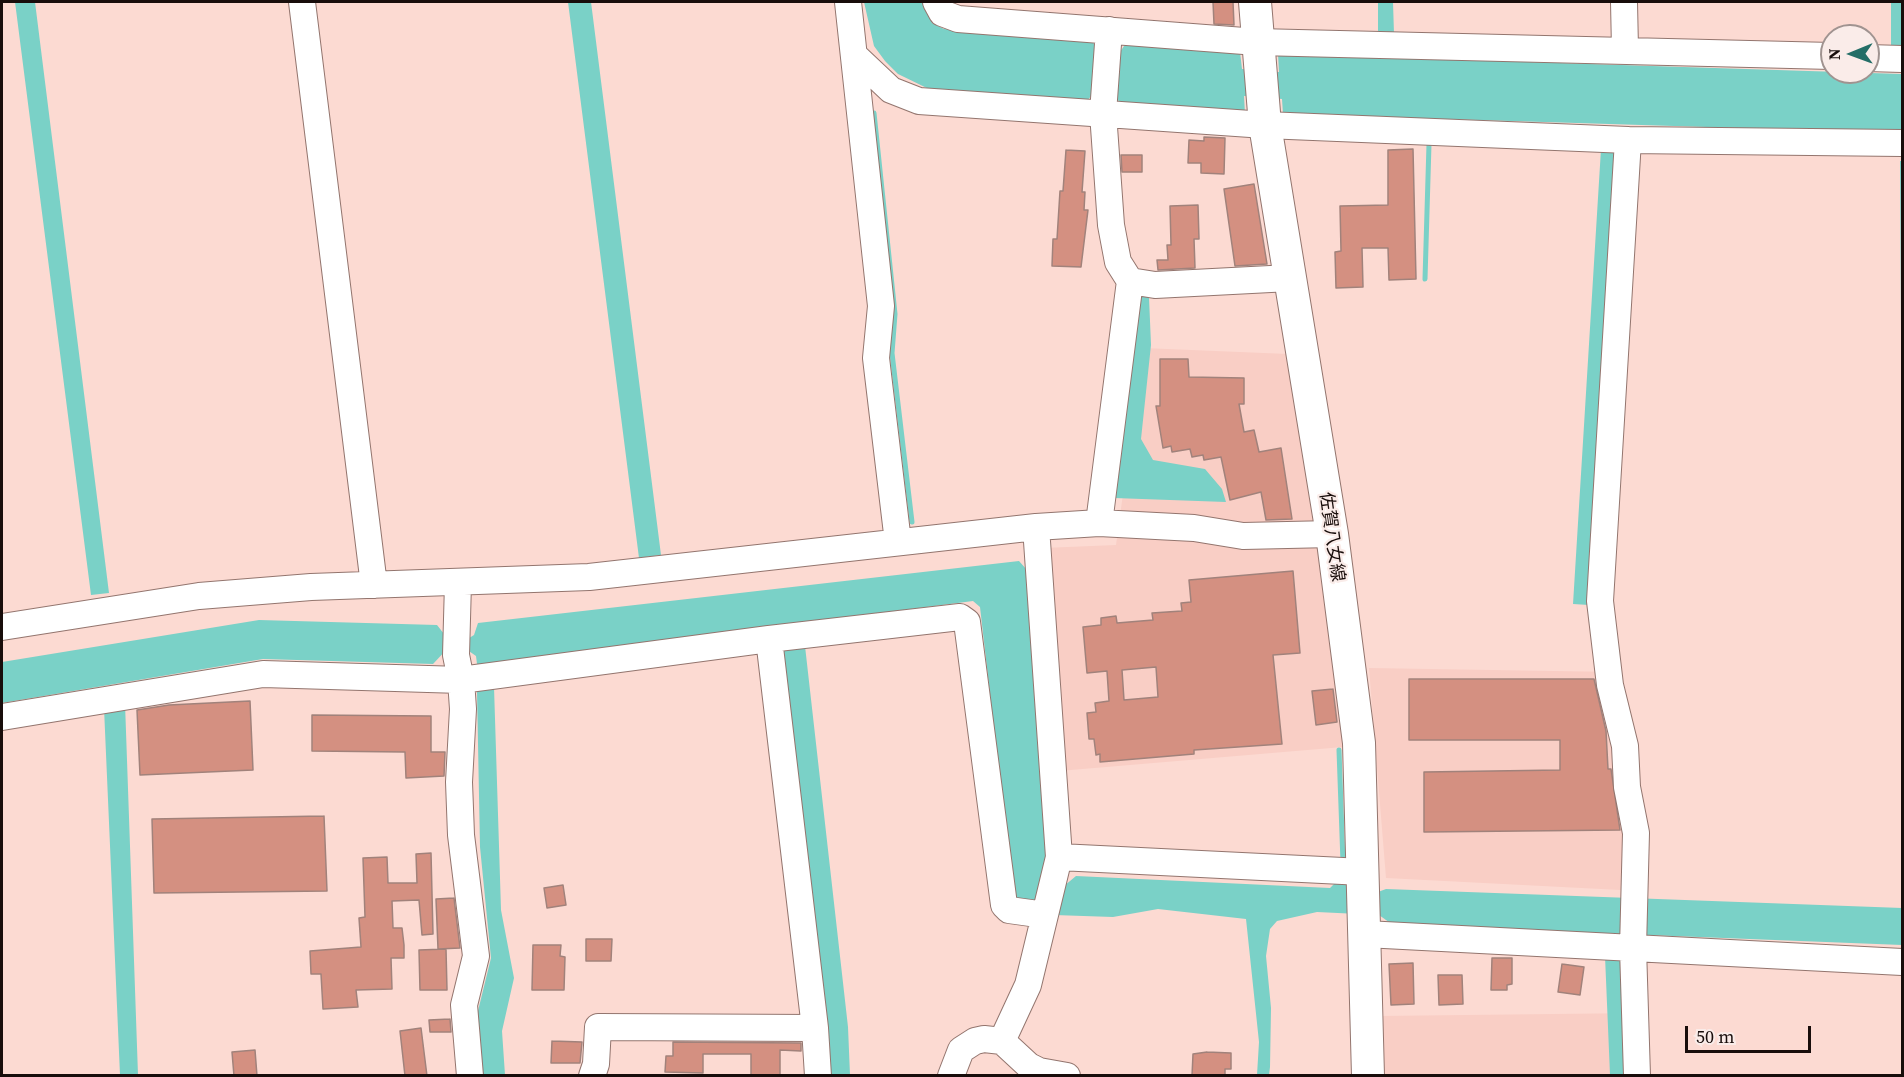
<!DOCTYPE html>
<html>
<head>
<meta charset="utf-8">
<style>
	body { margin:0 }
	#map { position:relative; width:1904px; height:1077px; overflow:hidden; background:#fcdad2; font-family:"Source Serif 4",serif }
	canvas { display:block }
	.frame { position:absolute; inset:0; border:3px solid #180d0b; pointer-events:none }
	.north { position:absolute; left:1820px; top:24px; width:60px; height:60px; box-sizing:border-box; background:#faece9; border:2px solid #a09390; border-radius:50%; rotate:269deg; font-size:16px; font-weight:700; line-height:24px; text-align:center; color:#180d0b }
	.north::after { content:''; display:block; margin:auto; width:21px; height:27px; background:#246e67; clip-path:polygon(50% 0,100% 100%,50% 72%,0 100%) }
	.scale { position:absolute; left:1685px; top:1026px; width:126px; height:27px; box-sizing:border-box; border:3px solid #180d0b; border-top:0; padding-left:8px; font-size:18px; line-height:21px; white-space:nowrap; color:#180d0b; -webkit-text-stroke:4px #faece9; paint-order:stroke }
</style>
</head>
<body>
<div id="map">
<canvas width="1904" height="1077"></canvas>
<div class="frame"></div>
<div class="north">N</div>
<div class="scale">50 m</div>
</div>
<script>
const ctx = document.querySelector('canvas').getContext('2d');
ctx.lineJoin = 'round';
function fill(path, color) { ctx.fillStyle = color; ctx.fill(path, 'evenodd'); }
const toPath = rows => new Path2D(rows.map(r => 'M' + r).join(''));
function trace(path, color, width, dash) { ctx.strokeStyle = color; ctx.lineWidth = width; ctx.lineCap = dash ? 'butt' : 'round'; ctx.setLineDash(dash || []); ctx.stroke(path); }
function write(font, color, halo, rows, align = 'center') {
  ctx.font = font + ' "Source Serif 4","Noto Sans JP",serif'; ctx.lineWidth = 4.5; ctx.setLineDash([]); ctx.textBaseline = 'middle'; ctx.strokeStyle = halo; ctx.fillStyle = color; for (const [text, x, y, turn = 0] of rows) {
    ctx.save(); ctx.translate(x, y); ctx.rotate((+turn || 0) * Math.PI / 180); ctx.textAlign = isNaN(turn) ? turn : align; if (halo) ctx.strokeText(text, 0, 0); ctx.fillText(text, 0, 0); ctx.restore();
  }
}
const built = toPath([
	[1143,348,1288,354,1318,512,1343,747,1059,771,1043,548,1116,545],
	[1369,668,1616,672,1640,891,1386,878],
	[1641,1013,1642,1075,1380,1075,1379,1016]
]);
const water = toPath([
	[15,2,35,2,109,593,91,595],
	[568,2,591,2,661,555,639,558],
	[864,2,924,2,932,23,944,29,1092,40,1097,50,1120,52,1126,43,1240,52,1242,69,1279,72,1278,54,1902,74,1902,133,1283,114,1282,99,1244,96,1245,114,1120,106,1117,96,1093,94,1086,102,933,91,898,74,885,61,874,46],
	[1378,2,1393,2,1394,34,1378,35],
	[1891,2,1902,2,1902,49,1891,48],
	[1601,149,1617,150,1589,605,1573,604],
	[1900,161,1902,161,1902,502],
	[1139,296,1149,297,1151,345,1141,439,1153,460,1205,469,1222,489,1226,502,1114,498],
	[1019,561,1027,570,1064,886,1076,876,1330,888,1337,881,1378,892,1386,889,1902,908,1902,945,1393,925,1379,915,1317,912,1277,921,1270,929,1266,956,1271,1008,1270,1067,1269,1075,1257,1075,1259,1042,1246,919,1158,909,1113,917,1054,915,1036,905,1017,901,1013,894,980,607,973,601,486,664,477,664,476,656,466,649,448,648,433,664,263,659,2,703,2,662,259,620,437,625,448,639,466,640,474,635,478,623],
	[805,646,848,1027,850,1075,827,1075,781,650],
	[486,686,494,687,501,910,514,978,502,1031,505,1075,482,1075,476,1019,491,958,480,847,477,692],
	[125,703,138,1075,120,1075,104,708],
	[1605,956,1621,958,1625,1075,1610,1075]
]);
const stream = toPath([
	[874,113,895,314,892,353,912,522],
	[1425,279,1429,144],
	[1339,750,1343,863]
]);
const building = toPath([
	[1213,2,1233,2,1234,25,1214,24,1213,2],
	[1204,137,1225,138,1224,174,1201,173,1201,163,1188,163,1189,140,1204,141,1204,137],
	[1413,149,1416,279,1389,280,1388,248,1362,248,1363,287,1336,288,1335,252,1341,251,1340,206,1388,205,1388,150,1413,149],
	[1066,150,1085,151,1082,192,1085,192,1084,210,1088,210,1081,267,1052,266,1053,239,1057,239,1060,191,1063,191,1066,150],
	[1121,155,1142,155,1142,172,1122,172,1121,155],
	[1254,184,1267,264,1235,266,1224,189,1254,184],
	[1198,205,1199,239,1194,239,1195,268,1158,270,1157,260,1168,260,1167,245,1171,245,1170,206,1198,205],
	[1160,359,1188,359,1189,377,1244,378,1244,404,1239,404,1244,432,1254,430,1259,452,1281,448,1292,519,1266,520,1261,492,1230,500,1221,457,1204,460,1203,455,1192,457,1190,449,1172,452,1171,446,1163,448,1156,406,1160,406,1160,359],
	[1293,571,1300,653,1273,655,1282,744,1194,750,1194,754,1100,762,1100,754,1096,755,1094,739,1089,739,1087,713,1096,712,1095,703,1109,701,1107,671,1087,673,1083,627,1101,625,1101,618,1116,616,1117,623,1153,620,1152,613,1182,611,1181,603,1191,602,1189,580,1293,571],
	[1156,667,1158,697,1124,700,1122,670,1156,667],
	[1409,679,1594,679,1606,731,1608,769,1611,769,1620,830,1424,832,1424,772,1560,770,1560,740,1409,740,1409,679],
	[1333,689,1337,722,1316,725,1312,691,1333,689],
	[250,701,253,770,140,775,137,710,169,705,250,701],
	[312,715,431,716,431,752,445,752,444,776,406,778,405,752,312,751,312,715],
	[324,816,327,891,154,893,152,819,324,816],
	[431,853,433,934,422,935,419,900,392,901,393,928,402,928,404,945,404,958,391,958,392,989,356,990,358,1007,323,1009,321,974,311,974,310,951,361,947,359,918,365,917,363,858,387,857,388,883,417,883,416,854,431,853],
	[563,885,566,905,547,908,544,888,563,885],
	[454,898,460,948,438,949,436,899,454,898],
	[586,939,612,939,611,961,586,961,586,939],
	[533,945,561,945,560,956,565,957,564,990,532,990,533,945],
	[446,949,447,990,420,990,419,950,446,949],
	[1492,958,1512,958,1512,984,1507,985,1507,990,1491,990,1492,958],
	[1413,963,1414,1004,1391,1005,1389,964,1413,963],
	[1562,964,1584,967,1580,995,1558,992,1562,964],
	[1438,975,1462,975,1463,1004,1439,1005,1438,975],
	[450,1019,451,1032,430,1032,429,1020,450,1019],
	[421,1028,427,1076,405,1076,400,1031,421,1028],
	[552,1041,582,1042,580,1063,551,1063,552,1041],
	[673,1042,801,1043,801,1051,780,1050,780,1075,751,1075,751,1054,703,1054,703,1073,665,1072,666,1056,673,1056,673,1042],
	[255,1050,257,1076,234,1076,232,1052,255,1050],
	[1207,1052,1231,1053,1231,1069,1225,1069,1225,1076,1192,1076,1193,1054,1207,1052]
]);
const minor = toPath([
	[302,2,374,585],
	[848,2,881,306,876,358,898,542],
	[936,2,942,13,958,19,1257,42,1832,56],
	[1624,2,1625,49],
	[856,57,891,90,919,101,1265,125,1628,140,1902,143],
	[1868,58,1902,59],
	[1628,140,1600,601,1610,685,1625,746,1627,787,1636,833,1633,948,1637,1076],
	[1130,281,1155,285,1290,278],
	[1099,523,1130,281,1118,262,1111,225,1103,113,1109,30],
	[458,583,456,655,461,680,463,709,459,782,461,835,476,956,464,1005,470,1076],
	[2,627,199,596,311,587,589,577,1036,527,1099,523,1194,528,1243,536,1332,534],
	[769,639,960,617,967,622,1004,905,1009,910,1045,915],
	[2,717,263,674,461,680,769,639,815,1028,818,1076],
	[1059,857,1363,872],
	[1365,934,1902,962],
	[1002,1041,1028,985,1059,857,1036,527],
	[592,1076,596,1064,598,1027,815,1028],
	[951,1076,961,1050,975,1041,984,1039,1002,1041,1029,1066,1039,1071,1067,1076]
]);
const major = toPath([
	[1255,2,1265,125,1332,534,1359,743,1368,1076]
]);
const streetNames = [
	["佐賀八女線",1331,537,82]
];
fill(built, '#f9cec5');
fill(water, '#7ad1c7');
trace(stream, '#7ad1c7', 5);
fill(building, '#d49081');
trace(building, '#a1827b', 1.5);
trace(minor, '#93756e', 28);
trace(major, '#93756e', 34);
trace(minor, '#fff', 26);
trace(major, '#fff', 32);
write('18px', '#180d0b', '#faece9', streetNames);
</script>
</body>
</html>
